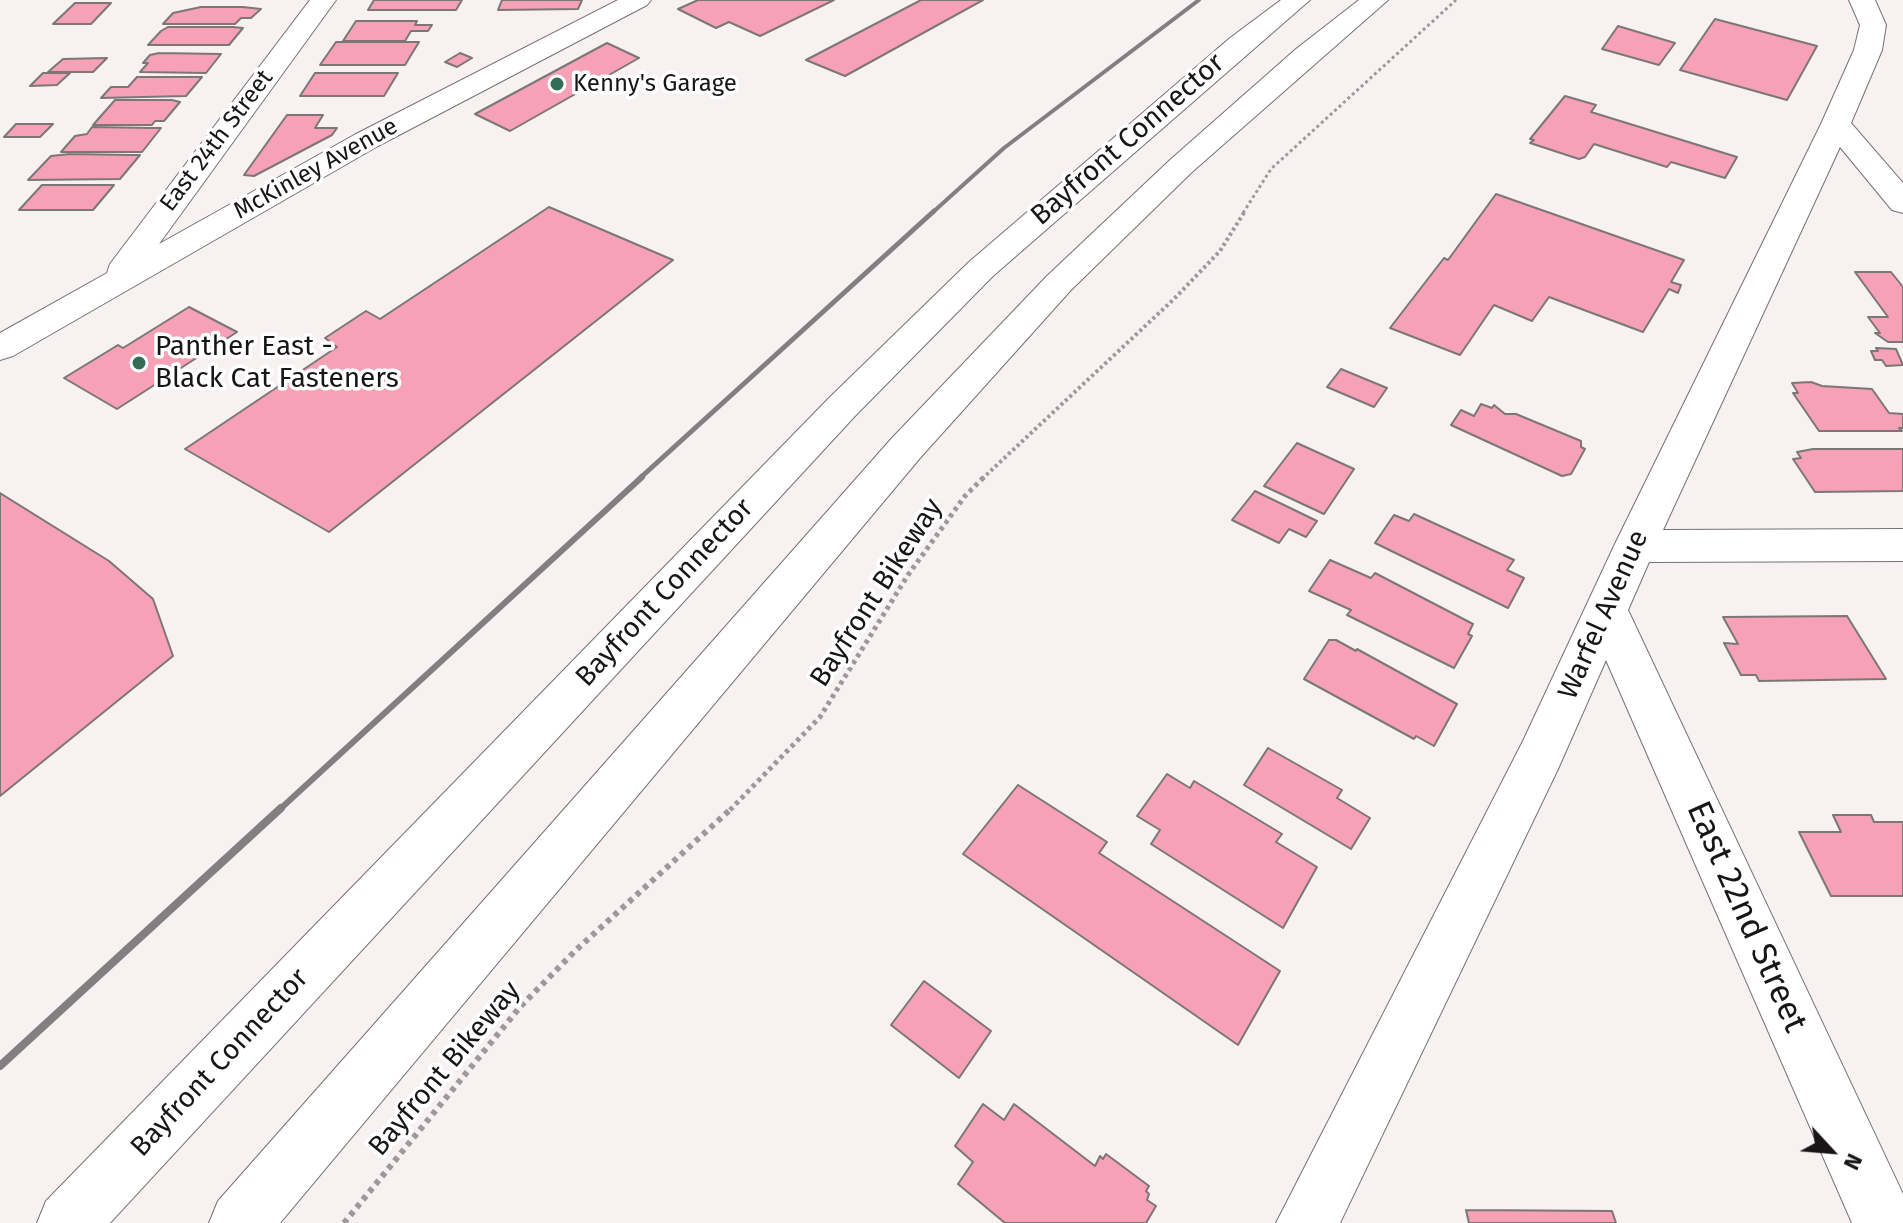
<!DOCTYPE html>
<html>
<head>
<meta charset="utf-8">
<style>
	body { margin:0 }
	#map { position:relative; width:1903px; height:1223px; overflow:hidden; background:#f8f1f2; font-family:"Fira Sans",sans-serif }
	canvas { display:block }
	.north { position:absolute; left:1791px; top:1111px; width:80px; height:80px; -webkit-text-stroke:6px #fff; paint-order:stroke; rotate:116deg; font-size:22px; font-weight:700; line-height:32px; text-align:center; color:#171515 }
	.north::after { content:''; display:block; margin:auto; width:28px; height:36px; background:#171515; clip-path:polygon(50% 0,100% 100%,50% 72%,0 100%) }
</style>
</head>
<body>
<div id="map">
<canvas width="1903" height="1223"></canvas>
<div class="north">N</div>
</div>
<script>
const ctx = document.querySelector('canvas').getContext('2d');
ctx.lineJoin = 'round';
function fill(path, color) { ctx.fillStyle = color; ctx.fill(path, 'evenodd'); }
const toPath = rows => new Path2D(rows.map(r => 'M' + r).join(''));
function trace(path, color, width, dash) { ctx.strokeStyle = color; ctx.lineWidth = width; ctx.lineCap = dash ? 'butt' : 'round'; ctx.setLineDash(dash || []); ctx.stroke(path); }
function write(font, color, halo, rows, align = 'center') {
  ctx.font = font + ' "Fira Sans",sans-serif'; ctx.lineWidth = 7; ctx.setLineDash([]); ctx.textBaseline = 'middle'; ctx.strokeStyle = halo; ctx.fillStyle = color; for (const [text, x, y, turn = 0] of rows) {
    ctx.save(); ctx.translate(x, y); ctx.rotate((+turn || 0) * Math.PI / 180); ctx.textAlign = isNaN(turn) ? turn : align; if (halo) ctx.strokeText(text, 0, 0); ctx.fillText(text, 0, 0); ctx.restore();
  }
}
const building = toPath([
	[374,0,462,0,456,10,368,10,374,0],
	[502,0,582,0,578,9,498,10,502,0],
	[698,0,834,0,760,36,729,22,716,28,678,9,698,0],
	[921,0,983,0,845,76,806,60,921,0],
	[75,3,111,3,91,24,53,24,75,3],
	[201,7,243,7,261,9,251,18,241,18,235,24,163,24,173,13,201,7],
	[1715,19,1817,46,1787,100,1680,70,1715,19],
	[356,21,417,21,415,25,432,25,428,31,411,31,405,41,343,41,356,21],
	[1618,26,1675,43,1659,65,1602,49,1618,26],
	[168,27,233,27,243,28,229,45,148,45,161,31,168,27],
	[336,42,419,42,405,65,320,65,336,42],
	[607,43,639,58,510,131,475,114,607,43],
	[159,53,221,54,206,73,140,72,148,63,143,63,150,55,159,53],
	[460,53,472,58,457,67,445,62,460,53],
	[107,58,93,72,48,72,63,59,107,58],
	[43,73,70,73,57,85,30,86,43,73],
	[315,73,398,73,384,96,300,96,315,73],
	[137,77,202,77,186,96,101,98,111,87,128,87,137,77],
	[1565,96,1596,105,1591,112,1737,157,1725,178,1671,162,1667,167,1594,144,1585,157,1579,159,1530,143,1534,140,1530,139,1565,96],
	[115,100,172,100,180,102,164,121,155,121,152,125,93,125,115,100],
	[287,115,323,115,315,128,337,128,332,135,254,176,244,175,287,115],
	[16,124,53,124,40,137,4,137,16,124],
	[92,127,153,128,161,128,142,152,61,152,75,136,87,134,92,127],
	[70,154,130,155,140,155,120,179,28,180,51,156,70,154],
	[42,185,114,185,93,210,19,210,42,185],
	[1496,194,1684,260,1671,282,1681,285,1678,293,1669,289,1643,332,1549,297,1532,321,1494,305,1460,355,1390,328,1444,258,1448,260,1496,194],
	[549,207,673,260,329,532,185,449,337,347,325,338,366,311,380,319,549,207],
	[1855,272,1891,272,1903,287,1903,342,1888,342,1875,333,1880,333,1868,317,1888,317,1855,272],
	[189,307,237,332,117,409,64,378,118,345,123,348,189,307],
	[1876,348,1896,349,1903,365,1886,366,1882,360,1875,360,1871,351,1878,351,1876,348],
	[1341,369,1387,388,1374,407,1327,387,1341,369],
	[1811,382,1822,386,1872,389,1889,413,1903,414,1903,428,1899,428,1902,431,1819,431,1793,393,1798,393,1792,383,1811,382],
	[1481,404,1492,408,1494,405,1505,414,1516,414,1581,441,1581,447,1585,449,1571,474,1562,476,1451,425,1461,410,1474,416,1481,404],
	[1297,443,1354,469,1324,514,1264,486,1297,443],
	[1813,449,1903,449,1903,491,1815,492,1793,459,1801,458,1797,452,1813,449],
	[1255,491,1317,521,1306,537,1289,529,1279,543,1232,520,1255,491],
	[0,493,109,561,153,599,173,656,0,796,0,493],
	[1414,514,1514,560,1507,570,1524,578,1508,608,1375,543,1394,515,1409,521,1414,514],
	[1330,560,1371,578,1375,573,1473,624,1468,634,1472,636,1454,668,1347,615,1351,610,1309,591,1330,560],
	[1847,616,1886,679,1759,681,1756,675,1741,675,1724,643,1738,644,1723,617,1847,616],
	[1329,640,1336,640,1356,651,1357,649,1457,704,1434,746,1416,736,1414,739,1304,679,1329,640],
	[1268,748,1342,790,1337,798,1370,818,1351,849,1244,785,1268,748],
	[1167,774,1190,788,1194,781,1282,834,1276,842,1317,867,1283,928,1151,844,1160,830,1137,816,1167,774],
	[1018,785,1107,842,1099,853,1280,971,1238,1045,963,854,1018,785],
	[1833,815,1871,815,1874,822,1903,822,1903,896,1831,896,1799,832,1841,832,1833,815],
	[924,981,991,1031,959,1078,891,1025,924,981],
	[983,1104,1004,1120,1014,1104,1095,1166,1100,1156,1103,1159,1106,1154,1149,1186,1146,1191,1149,1194,1147,1200,1156,1206,1146,1223,1005,1223,958,1184,973,1162,955,1146,983,1104],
	[1466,1210,1612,1211,1616,1223,1469,1223,1466,1210]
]);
const pathFar3 = toPath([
	[1243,213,1271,169,1456,0]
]);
const pathFar2 = toPath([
	[982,479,1174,299,1220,251,1245,211]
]);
const pathFar1 = toPath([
	[730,810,820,717,908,575,965,496,984,477]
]);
const path = toPath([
	[344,1223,520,1007,575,951,732,808]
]);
const minor = toPath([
	[310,0,336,0,159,244,356,134,618,0,651,0,647,5,378,146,13,356,0,360,0,333,107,273,110,264,310,0],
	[1849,0,1875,0,1886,25,1882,50,1851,123,1903,183,1903,213,1892,210,1840,147,1663,530,1903,529,1903,561,1649,562,1628,610,1903,1194,1903,1223,1852,1223,1606,660,1558,769,1340,1223,1276,1223,1523,741,1614,546,1821,124,1854,50,1860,25,1849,0]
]);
const highway = toPath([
	[1281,0,1310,0,993,276,855,416,110,1223,37,1223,46,1201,829,398,969,262,1230,38,1281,0],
	[1359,0,1388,0,1192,172,1071,290,920,458,280,1223,209,1223,218,1201,892,438,1047,276,1170,160,1296,49,1359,0]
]);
const railFar3 = toPath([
	[932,213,1004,148,1199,0]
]);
const railFar2 = toPath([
	[639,479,934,211]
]);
const railFar1 = toPath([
	[279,810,642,477]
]);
const rail = toPath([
	[0,1066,281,808]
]);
const markers = [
	[557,84,8,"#336d56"],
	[139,363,8,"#336d56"]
];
const farPoinames = [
	["Kenny's Garage",573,84]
];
const farStreetnames = [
	["East 24th Street",217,141,-53],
	["McKinley Avenue",316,169,-29]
];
const streetNames = [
	["Bayfront Connector",1128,140,-41],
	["Bayfront Connector",665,593,-47],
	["Bayfront Bikeway",877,593,-57],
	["Warfel Avenue",1604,615,-66],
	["Bayfront Connector",220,1063,-47],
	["Bayfront Bikeway",445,1069,-50]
];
const poiNames = [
	["Panther East -",155,347],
	["Black Cat Fasteners",155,379]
];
const nearStreetnames = [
	["East 22nd Street",1746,917,66]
];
fill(building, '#f6a1b6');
trace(building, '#7c7677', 2);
trace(minor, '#777173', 2);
trace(highway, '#777173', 2);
trace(pathFar3, '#9d9899', 3, [3, 3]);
trace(pathFar2, '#9d9899', 4, [3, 3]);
trace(pathFar1, '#9d9899', 5, [4, 4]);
trace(path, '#9d9899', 6, [5, 5]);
fill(minor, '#fff');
fill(highway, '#fff');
trace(railFar3, '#837e7f', 4);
trace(railFar2, '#837e7f', 5);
trace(railFar1, '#837e7f', 6);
trace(rail, '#837e7f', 8);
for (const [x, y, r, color] of markers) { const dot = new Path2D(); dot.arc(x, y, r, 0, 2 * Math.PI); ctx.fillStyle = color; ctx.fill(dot); trace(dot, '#fff', 3); }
write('24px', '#171515', '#fff', farPoinames, 'left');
write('24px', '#171515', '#fff', farStreetnames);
write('28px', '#171515', '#fff', streetNames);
write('28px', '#171515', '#fff', poiNames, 'left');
write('34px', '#171515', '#fff', nearStreetnames);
</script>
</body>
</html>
